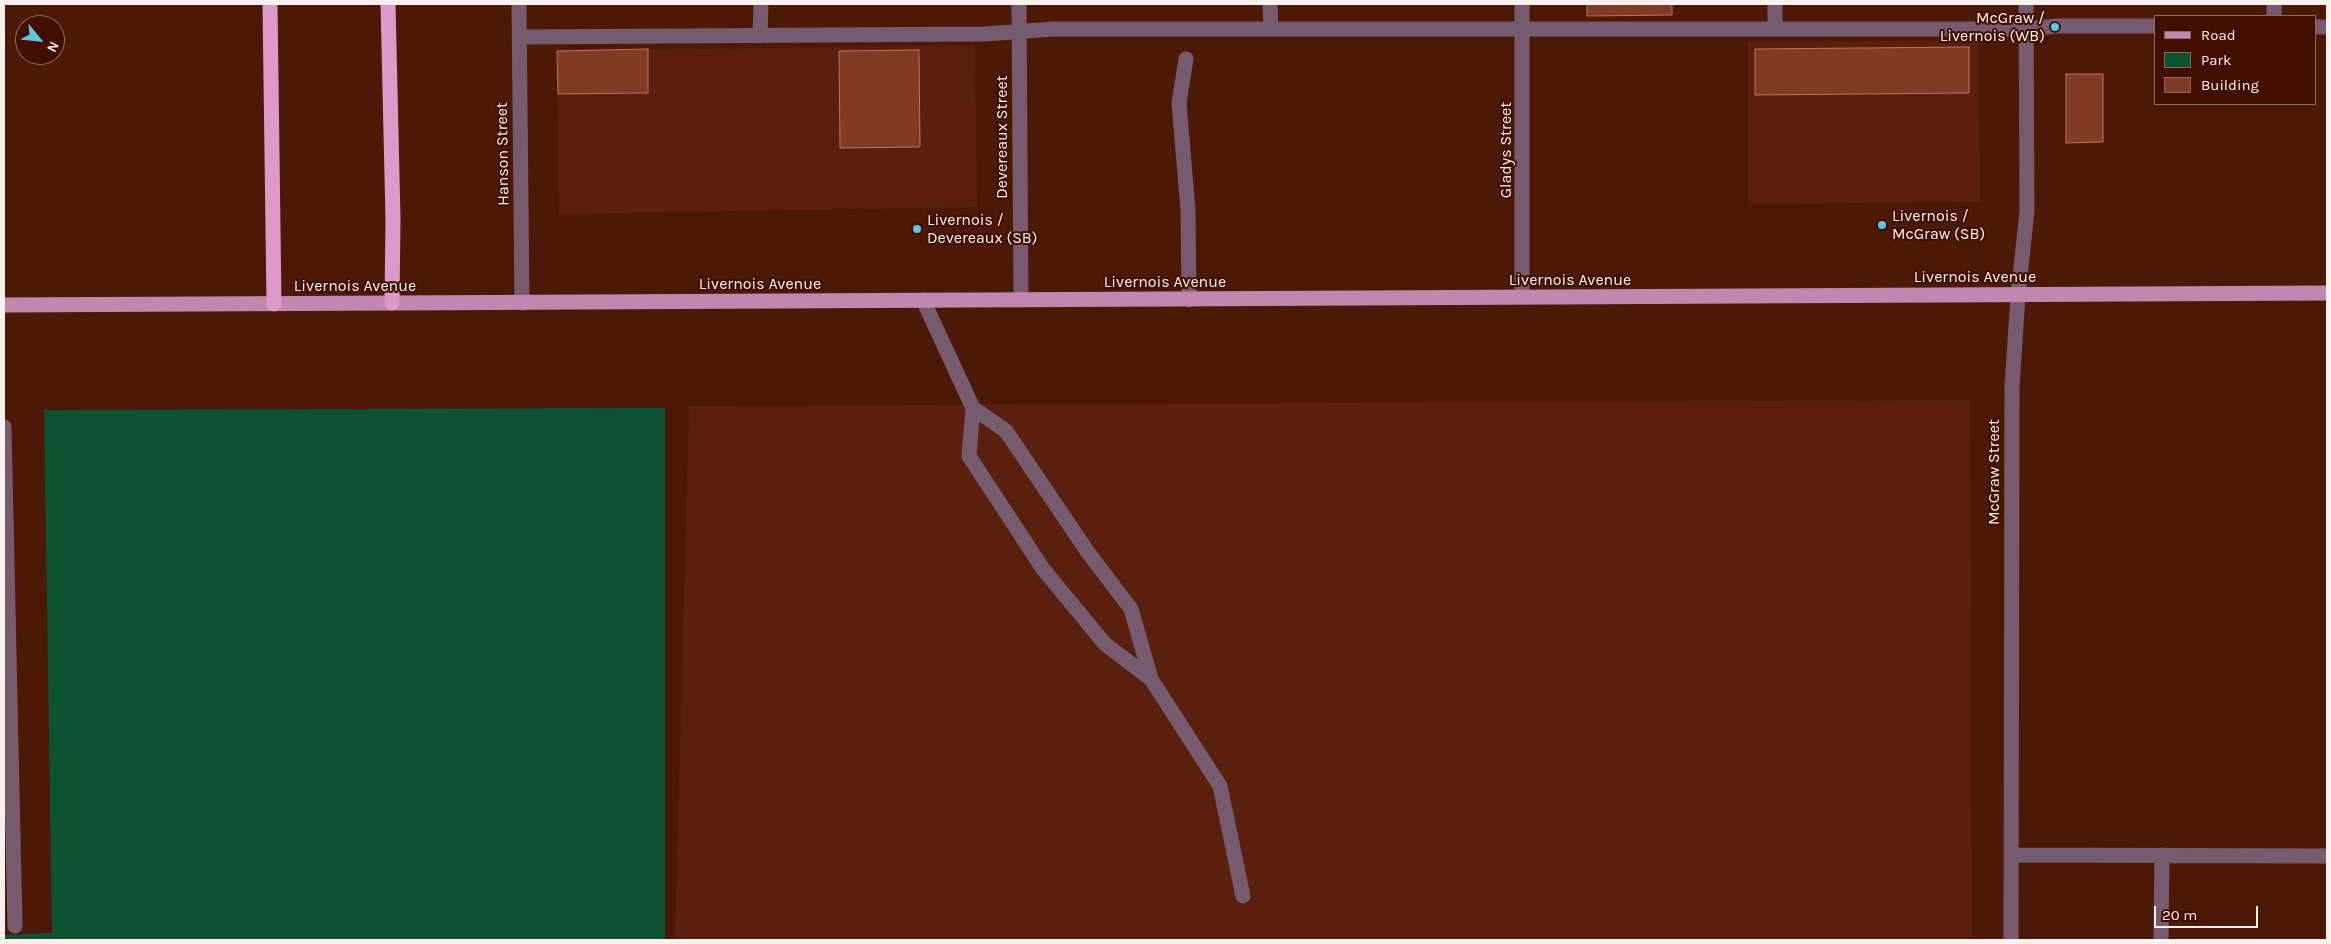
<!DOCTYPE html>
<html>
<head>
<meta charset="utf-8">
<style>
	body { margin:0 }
	#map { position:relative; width:2331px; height:944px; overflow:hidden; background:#4c1907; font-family:Karla,sans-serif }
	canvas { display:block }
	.frame { position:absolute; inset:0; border:5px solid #faf1ee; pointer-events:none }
	.legend { position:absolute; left:2154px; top:15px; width:162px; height:90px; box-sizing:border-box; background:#410e00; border:1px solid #8b695f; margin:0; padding:6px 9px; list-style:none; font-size:15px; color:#faf1ee }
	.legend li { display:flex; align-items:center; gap:10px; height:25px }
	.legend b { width:25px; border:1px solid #8b695f }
	.north { position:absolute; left:15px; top:15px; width:50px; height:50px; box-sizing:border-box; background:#410e00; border:1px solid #8b695f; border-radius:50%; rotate:118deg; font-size:14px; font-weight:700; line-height:20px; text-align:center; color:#faf1ee }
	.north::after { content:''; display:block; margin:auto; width:18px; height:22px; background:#5ac8e5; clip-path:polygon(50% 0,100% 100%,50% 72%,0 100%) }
	.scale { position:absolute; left:2154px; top:906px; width:104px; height:22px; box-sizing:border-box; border:2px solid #faf1ee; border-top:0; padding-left:6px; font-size:15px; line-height:18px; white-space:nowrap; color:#faf1ee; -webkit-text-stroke:4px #410e00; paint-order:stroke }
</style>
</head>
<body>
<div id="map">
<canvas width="2331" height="944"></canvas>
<div class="frame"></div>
<ul class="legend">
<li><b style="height:6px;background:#c087af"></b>Road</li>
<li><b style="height:14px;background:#0d5233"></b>Park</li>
<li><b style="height:14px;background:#813b25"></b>Building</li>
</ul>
<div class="north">N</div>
<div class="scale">20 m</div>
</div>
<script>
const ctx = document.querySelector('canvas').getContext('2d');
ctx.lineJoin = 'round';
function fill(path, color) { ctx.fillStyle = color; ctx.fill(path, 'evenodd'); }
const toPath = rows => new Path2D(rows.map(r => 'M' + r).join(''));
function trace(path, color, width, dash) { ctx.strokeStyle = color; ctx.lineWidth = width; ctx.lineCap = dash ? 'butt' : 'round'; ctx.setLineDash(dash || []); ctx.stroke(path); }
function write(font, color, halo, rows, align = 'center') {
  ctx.font = font + ' Karla,sans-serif'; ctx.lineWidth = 4; ctx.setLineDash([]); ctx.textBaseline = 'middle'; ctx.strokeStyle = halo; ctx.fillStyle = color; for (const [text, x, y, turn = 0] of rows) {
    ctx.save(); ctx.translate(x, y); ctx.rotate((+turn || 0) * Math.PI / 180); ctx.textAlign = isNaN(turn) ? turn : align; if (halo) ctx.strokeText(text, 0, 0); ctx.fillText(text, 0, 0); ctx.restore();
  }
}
const built = toPath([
	[1979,40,1980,202,1748,204,1748,42],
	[975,45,977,207,559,214,557,51],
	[1970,400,1972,940,675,940,689,406]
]);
const green = toPath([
	[665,408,665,940,4,940,4,935,52,933,44,410]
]);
const building = toPath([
	[1587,4,1672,4,1672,15,1587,16,1587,4],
	[1969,47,1969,93,1755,95,1755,49,1969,47],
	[648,49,648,93,558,94,557,51,648,49],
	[919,50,920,147,840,148,839,51,919,50],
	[2066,74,2103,74,2103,142,2066,143,2066,74]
]);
const minor = toPath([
	[519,4,522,303],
	[1019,4,1021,300],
	[1270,4,1271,29],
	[1775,4,1775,29],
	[2274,4,2274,16],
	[2315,27,2327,27],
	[760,36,761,4],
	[519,37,985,34,1054,29,2026,29,2057,26,2155,26],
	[1186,59,1179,103,1188,210,1189,300],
	[1522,297,1522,4],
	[923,300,973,408,969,456,1043,569,1105,644,1151,679],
	[973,408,1006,431,1087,551,1131,609,1151,679,1220,786,1243,896],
	[4,427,15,926],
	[2011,855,2327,856],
	[2011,940,2012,387,2018,295,2027,211,2026,4],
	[2161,940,2162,855]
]);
const major = toPath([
	[4,305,2327,293]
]);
const highway = toPath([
	[270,4,274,304],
	[388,4,393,219,392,303]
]);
const markers = [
	[2055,27,5,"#5ac8e5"],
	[1882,225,5,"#5ac8e5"],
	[917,229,5,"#5ac8e5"]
];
const poiNames = [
	["McGraw /",2045,18,"right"],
	["Livernois (WB)",2045,36,"right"],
	["Livernois /",1892,216],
	["McGraw (SB)",1892,234],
	["Livernois /",927,220],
	["Devereaux (SB)",927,238]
];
const streetNames = [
	["Devereaux Street",1002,137,-90],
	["Gladys Street",1506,150,-90],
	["Hanson Street",503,154,-91],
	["Livernois Avenue",1975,277],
	["Livernois Avenue",1570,280],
	["Livernois Avenue",1165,282],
	["Livernois Avenue",760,284],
	["Livernois Avenue",355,286],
	["McGraw Street",1994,472,-90]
];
fill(built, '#5a200d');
fill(green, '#0d5233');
fill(building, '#813b25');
trace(building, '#c0735b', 1);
trace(minor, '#765a6d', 15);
trace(major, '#c087af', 15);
trace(highway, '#de99c9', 15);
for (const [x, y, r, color] of markers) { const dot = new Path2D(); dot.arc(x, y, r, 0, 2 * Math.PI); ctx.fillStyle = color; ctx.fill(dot); trace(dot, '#410e00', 2); }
write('16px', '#faf1ee', '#410e00', poiNames, 'left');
write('16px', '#faf1ee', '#410e00', streetNames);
</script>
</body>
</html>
